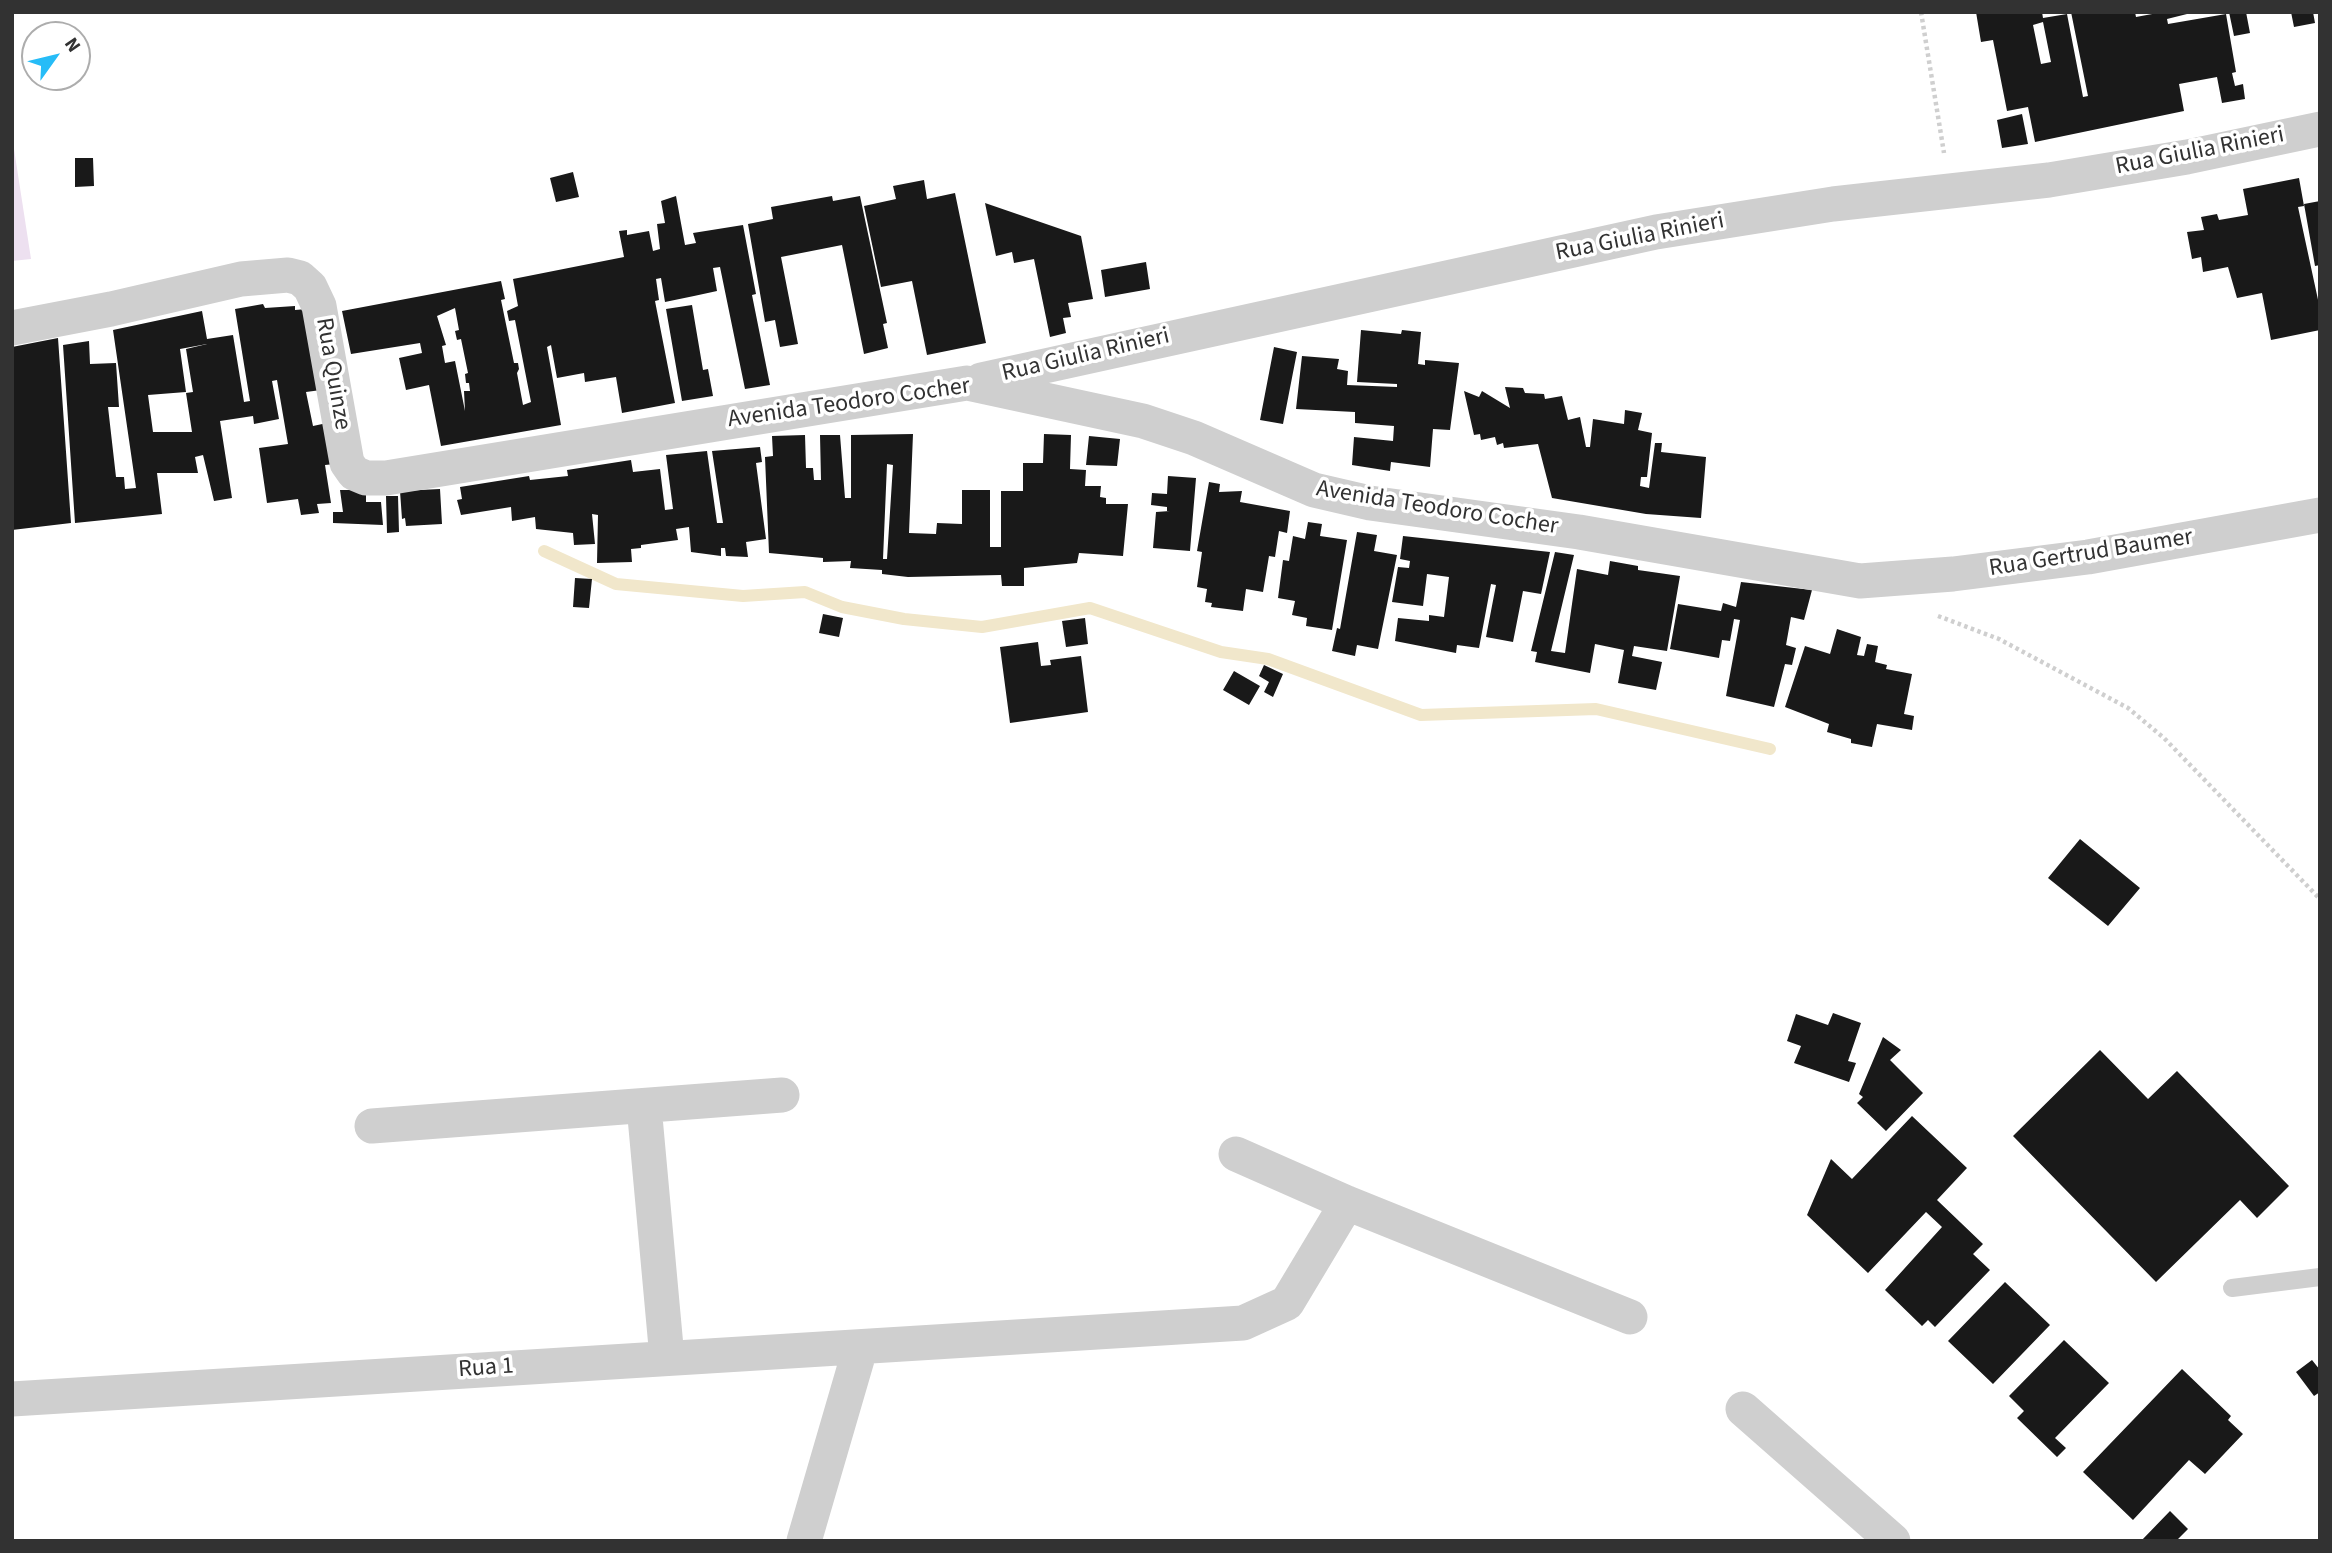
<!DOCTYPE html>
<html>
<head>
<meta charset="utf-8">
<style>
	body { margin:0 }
	#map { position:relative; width:2332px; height:1553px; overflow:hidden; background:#fff; font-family:"Source Sans 3",sans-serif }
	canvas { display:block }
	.frame { position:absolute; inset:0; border:14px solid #323232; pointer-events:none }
	.north { position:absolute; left:21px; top:21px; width:70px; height:70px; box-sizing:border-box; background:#fff; border:2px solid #adadad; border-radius:50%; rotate:56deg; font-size:19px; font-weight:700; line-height:28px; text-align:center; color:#323232 }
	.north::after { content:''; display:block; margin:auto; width:24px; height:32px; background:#26bcf7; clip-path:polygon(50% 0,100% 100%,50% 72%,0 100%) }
</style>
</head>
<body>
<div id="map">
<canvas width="2332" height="1553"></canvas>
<div class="frame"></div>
<div class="north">N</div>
</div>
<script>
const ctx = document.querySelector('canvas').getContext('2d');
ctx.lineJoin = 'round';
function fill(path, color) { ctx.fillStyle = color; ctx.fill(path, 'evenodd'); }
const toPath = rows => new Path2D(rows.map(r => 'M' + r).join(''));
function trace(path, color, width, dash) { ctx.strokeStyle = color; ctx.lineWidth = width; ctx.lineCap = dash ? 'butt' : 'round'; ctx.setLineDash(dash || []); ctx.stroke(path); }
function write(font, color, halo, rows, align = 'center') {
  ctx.font = font + ' "Source Sans 3",sans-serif'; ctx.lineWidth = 7; ctx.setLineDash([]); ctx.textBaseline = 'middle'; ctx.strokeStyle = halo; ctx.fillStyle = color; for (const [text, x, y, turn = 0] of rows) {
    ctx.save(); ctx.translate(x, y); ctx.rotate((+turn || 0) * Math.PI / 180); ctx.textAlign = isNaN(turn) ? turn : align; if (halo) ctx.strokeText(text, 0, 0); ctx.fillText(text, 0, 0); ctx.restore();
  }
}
const green = toPath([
	[12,136,31,259,12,261]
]);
const stream = toPath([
	[544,551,616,584,743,596,805,592,842,607,904,619,982,627,1090,608,1221,652,1268,659,1421,715,1596,709,1770,749]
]);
const building = toPath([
	[1976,12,2042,12,2043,18,2067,14,2083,97,2088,96,2071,12,2135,12,2136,17,2163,12,2195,12,2167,19,2168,24,2226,14,2236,72,2232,73,2235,86,2243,84,2245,99,2222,103,2217,77,2179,84,2184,111,2035,142,2028,107,2007,111,1993,40,1981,42],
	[2043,22,2051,62,2041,64,2033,25],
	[2229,12,2246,12,2250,33,2234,36],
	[2291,12,2313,12,2315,23,2294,27],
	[2022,114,2028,144,2002,148,1997,120],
	[75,158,93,158,94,186,75,187],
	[573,172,579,197,556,202,550,178],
	[2299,178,2304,206,2298,207,2320,309,2320,330,2271,340,2262,293,2237,298,2228,267,2203,272,2201,257,2192,259,2187,232,2204,230,2201,217,2217,214,2219,220,2248,215,2243,189],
	[924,180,927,199,955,193,986,343,927,355,912,281,881,287,864,206,896,199,893,186],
	[676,196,685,245,696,243,693,233,743,225,756,294,752,295,770,385,745,389,720,267,713,268,717,291,694,296,665,302,661,278,656,279,659,300,655,301,675,403,622,413,616,377,585,382,584,373,557,378,551,345,547,347,561,425,441,446,429,385,406,390,399,358,422,353,420,343,351,354,342,311,501,281,505,299,501,300,514,363,518,363,519,369,517,373,523,405,531,402,515,320,509,321,507,311,518,306,513,279,624,257,619,231,627,230,627,235,649,231,653,251,660,249,657,224,665,223,661,201],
	[455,308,459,330,455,331,457,340,461,339,468,373,465,374,466,383,469,383,470,391,464,391,465,411,455,361,445,363,442,346,446,345,437,316],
	[832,196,833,201,860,196,887,323,883,324,888,348,864,354,842,245,781,257,798,344,780,347,775,320,765,322,748,224,773,219,771,207],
	[2320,201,2320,265,2315,266,2304,204],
	[985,203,1081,236,1093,299,1068,303,1071,317,1063,318,1066,333,1050,337,1034,259,1014,263,1012,252,996,256],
	[1146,262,1150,289,1105,297,1101,270],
	[263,304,265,308,295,306,295,310,307,309,321,390,306,392,313,426,327,423,335,464,325,465,331,503,317,504,319,513,301,515,298,499,267,503,259,448,288,444,277,380,272,381,279,419,254,424,253,416,220,421,232,498,214,501,203,455,195,457,198,473,157,473,162,514,75,523,63,345,89,341,90,364,116,363,119,407,108,407,116,477,124,477,125,489,136,488,113,330,202,311,207,339,233,335,244,402,250,401,235,309],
	[207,344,186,349,193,392,186,393,192,432,153,432,148,395,186,392,180,349],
	[692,305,703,370,708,369,713,396,682,401,666,309],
	[1361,330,1401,334,1402,330,1421,332,1418,364,1425,365,1425,360,1459,363,1450,430,1433,429,1430,467,1391,462,1390,471,1352,465,1354,437,1393,441,1394,426,1355,423,1355,412,1296,409,1302,356,1339,359,1337,369,1348,371,1347,385,1397,387,1397,384,1357,382],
	[58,338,71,523,12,530,12,347],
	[1274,347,1297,352,1283,424,1260,420],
	[1505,387,1523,388,1525,393,1544,394,1545,399,1562,396,1568,420,1580,417,1586,447,1590,447,1593,419,1624,424,1625,410,1642,413,1638,430,1652,433,1647,477,1641,477,1640,486,1649,488,1655,443,1662,443,1661,452,1706,457,1701,518,1646,514,1552,498,1538,444,1504,448,1503,443,1497,445,1495,437,1481,440,1480,434,1474,435,1464,391,1479,397,1482,391,1510,408],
	[913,434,909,533,936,534,937,523,962,524,962,490,990,490,990,547,1001,547,1001,491,1023,491,1023,463,1043,463,1044,434,1071,435,1070,469,1086,470,1085,486,1101,486,1100,497,1106,498,1106,504,1128,504,1123,556,1079,553,1077,563,1024,568,1024,586,1002,586,1001,575,908,577,882,574,882,570,850,568,851,561,823,562,823,558,769,553,765,457,773,456,772,436,805,435,806,468,813,468,814,480,821,480,820,435,840,435,845,498,851,498,851,435],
	[887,464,893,465,887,559,883,559],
	[1089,436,1120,439,1117,466,1086,465],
	[760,447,762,462,756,463,766,539,746,542,748,557,726,556,725,548,721,548,721,556,691,552,689,527,676,529,678,540,641,545,641,548,631,549,632,562,597,563,598,515,592,514,595,544,574,545,573,533,536,529,535,517,512,521,511,507,461,515,457,500,462,499,460,487,529,476,530,480,568,476,567,470,631,460,633,472,660,469,665,510,673,509,666,455,707,451,717,523,723,523,712,451],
	[1168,476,1196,478,1190,551,1153,548,1156,512,1170,511,1167,511,1167,507,1151,505,1152,493,1167,494],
	[1209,482,1220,484,1219,492,1242,491,1240,502,1290,511,1287,533,1279,531,1275,557,1269,556,1263,592,1246,589,1243,611,1211,607,1212,603,1205,602,1207,589,1197,587,1202,552,1197,551],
	[440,489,442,524,406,526,405,518,402,519,400,491],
	[340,490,366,490,366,502,381,502,383,525,333,523,333,512,343,512],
	[386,496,398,496,399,532,387,533],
	[1308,522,1322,524,1320,536,1347,540,1332,630,1306,626,1307,618,1292,615,1295,601,1278,598,1283,560,1289,561,1293,536,1305,539],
	[1357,532,1377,535,1374,551,1397,555,1378,649,1357,645,1355,656,1332,651,1337,628,1340,629],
	[1403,536,1550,552,1541,594,1523,591,1513,642,1486,637,1496,585,1491,584,1479,648,1457,645,1456,653,1395,641,1398,618,1429,621,1429,615,1444,617,1449,577,1427,574,1423,606,1392,602,1398,567,1409,568,1410,561,1400,559],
	[1555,552,1574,555,1551,651,1565,653,1577,569,1608,575,1610,561,1638,566,1638,570,1680,576,1667,651,1634,646,1632,656,1662,662,1656,690,1618,683,1624,650,1595,644,1590,673,1535,662,1537,652,1531,651],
	[575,578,592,579,589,608,573,607],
	[1741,582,1812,590,1804,620,1791,617,1786,645,1796,648,1792,665,1785,664,1774,707,1726,696,1740,620,1734,619,1730,641,1722,640,1719,658,1670,649,1678,604,1721,611,1723,603,1736,607],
	[823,614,843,618,839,637,819,633],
	[1085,618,1088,644,1066,647,1062,621],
	[1837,629,1861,637,1857,655,1864,656,1867,644,1878,646,1875,662,1887,665,1886,669,1912,674,1904,714,1914,716,1912,730,1877,724,1872,747,1851,743,1851,739,1827,732,1829,724,1785,707,1805,646,1830,654],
	[1038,642,1041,666,1051,665,1050,660,1081,656,1088,712,1010,723,1000,647],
	[1264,665,1283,674,1273,697,1264,692,1269,682,1259,676],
	[1234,671,1260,686,1249,705,1223,690],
	[2080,839,2140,888,2108,926,2048,878],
	[1833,1013,1861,1023,1848,1061,1856,1063,1849,1082,1794,1063,1801,1046,1787,1041,1796,1014,1828,1025],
	[1883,1037,1901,1050,1890,1060,1923,1093,1886,1131,1857,1103,1863,1097,1859,1094],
	[2100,1050,2148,1099,2177,1071,2289,1186,2257,1218,2240,1200,2156,1282,2013,1136],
	[1912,1116,1967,1168,1937,1200,1983,1244,1973,1254,1990,1270,1935,1327,1928,1320,1922,1326,1885,1290,1942,1227,1926,1212,1868,1273,1807,1215,1831,1159,1852,1179],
	[2005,1282,2050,1325,1993,1384,1948,1341],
	[2064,1340,2109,1383,2055,1438,2066,1448,2057,1457,2017,1418,2024,1411,2009,1396],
	[2312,1360,2320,1370,2320,1392,2314,1396,2296,1372],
	[2182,1369,2231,1416,2228,1420,2243,1434,2205,1474,2189,1460,2133,1520,2083,1472],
	[2170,1511,2188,1529,2176,1541,2141,1541]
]);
const path = toPath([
	[1921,12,1944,153],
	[1938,616,1999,639,2128,708,2164,738,2320,899]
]);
const service = toPath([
	[2232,1288,2320,1277]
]);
const minor = toPath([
	[12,328,111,309,241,279,288,275,300,278,310,287,319,306,347,463,354,473,366,478,386,478,967,383,1143,421,1194,438,1314,490,1370,503,1579,532,1860,581,1953,574,2088,557,2320,515],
	[981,380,1656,232,1833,204,2049,180,2187,157,2320,129],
	[644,1106,667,1358],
	[372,1126,782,1095],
	[1236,1154,1347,1203,1630,1317],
	[12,1399,1243,1323,1287,1303,1347,1203],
	[1743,1409,1893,1541],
	[804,1541,860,1349]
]);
const streetNames = [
	["Rua Giulia Rinieri",2200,152,-11],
	["Rua Giulia Rinieri",1640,238,-11],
	["Rua Giulia Rinieri",1086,356,-13],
	["Rua Quinze",332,374,80],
	["Avenida Teodoro Cocher",849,404,-8],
	["Avenida Teodoro Cocher",1437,509,9],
	["Rua Gertrud Baumer",2091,554,-9],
	["Rua 1",486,1369,-4]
];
fill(green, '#ede0f0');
trace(stream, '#f1e7cb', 12);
fill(building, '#191919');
trace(path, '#cfcfcf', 4.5, [3.5, 3.5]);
trace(service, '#cfcfcf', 18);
trace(minor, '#cfcfcf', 35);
write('24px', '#323232', '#fff', streetNames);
</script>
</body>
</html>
